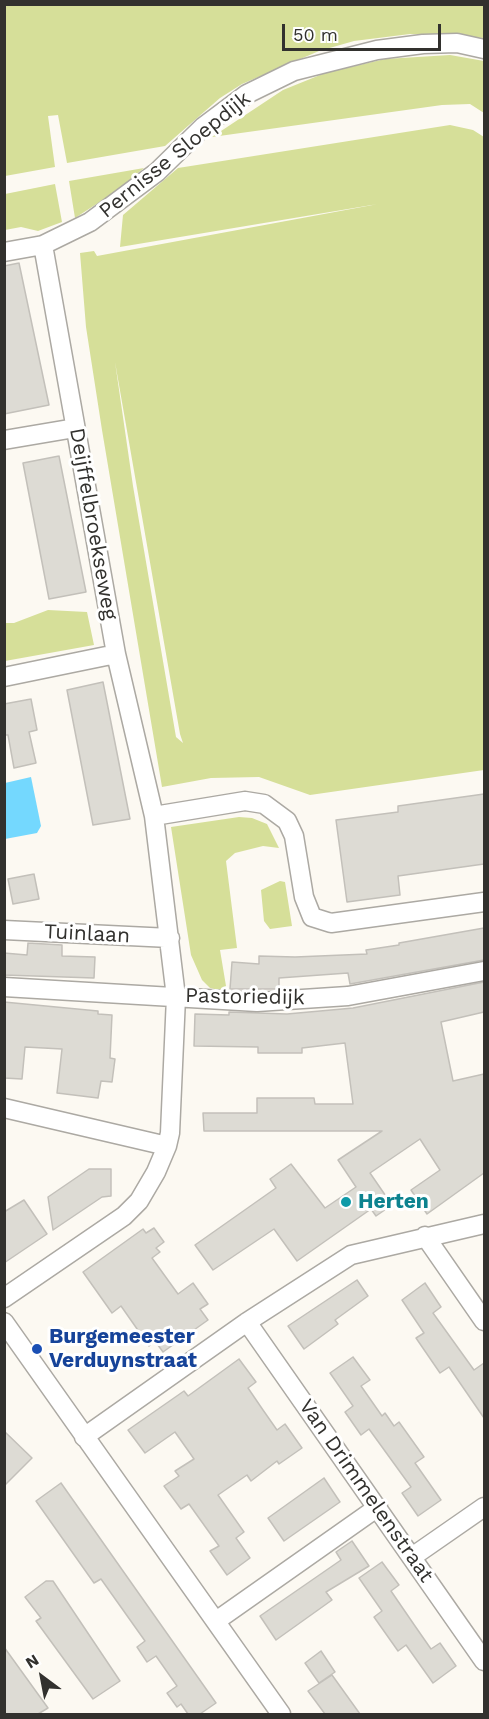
<!DOCTYPE html>
<html>
<head>
<meta charset="utf-8">
<style>
	body { margin:0 }
	#map { position:relative; width:489px; height:1719px; overflow:hidden; background:#fcf9f2; font-family:"Work Sans",sans-serif }
	canvas { display:block }
	.frame { position:absolute; inset:0; border:6px solid #32312e; pointer-events:none }
	.north { position:absolute; left:12px; top:1647px; width:60px; height:60px; -webkit-text-stroke:4px #fff; paint-order:stroke; rotate:328deg; font-size:16px; font-weight:700; line-height:24px; text-align:center; color:#32312e }
	.north::after { content:''; display:block; margin:auto; width:21px; height:27px; background:#32312e; clip-path:polygon(50% 0,100% 100%,50% 72%,0 100%) }
	.scale { position:absolute; left:282px; top:24px; width:159px; height:27px; box-sizing:border-box; border:3px solid #32312e; border-top:0; padding-left:8px; font-size:18px; line-height:21px; white-space:nowrap; color:#32312e; -webkit-text-stroke:4px #fff; paint-order:stroke }
</style>
</head>
<body>
<div id="map">
<canvas width="489" height="1719"></canvas>
<div class="frame"></div>
<div class="north">N</div>
<div class="scale">50 m</div>
</div>
<script>
const ctx = document.querySelector('canvas').getContext('2d');
ctx.lineJoin = 'round';
function fill(path, color) { ctx.fillStyle = color; ctx.fill(path, 'evenodd'); }
const toPath = rows => new Path2D(rows.map(r => 'M' + r).join(''));
function trace(path, color, width, dash) { ctx.strokeStyle = color; ctx.lineWidth = width; ctx.lineCap = dash ? 'butt' : 'round'; ctx.setLineDash(dash || []); ctx.stroke(path); }
function write(font, color, halo, rows, align = 'center') {
  ctx.font = font + ' "Work Sans",sans-serif'; ctx.lineWidth = 6; ctx.setLineDash([]); ctx.textBaseline = 'middle'; ctx.strokeStyle = halo; ctx.fillStyle = color; for (const [text, x, y, turn = 0] of rows) {
    ctx.save(); ctx.translate(x, y); ctx.rotate((+turn || 0) * Math.PI / 180); ctx.textAlign = isNaN(turn) ? turn : align; if (halo) ctx.strokeText(text, 0, 0); ctx.fillText(text, 0, 0); ctx.restore();
  }
}
const green = toPath([
	[4,5,484,5,484,38,410,34,354,41,319,51,242,84,220,98,165,146,67,163,58,115,48,116,55,167,5,176],
	[450,55,484,61,484,113,470,104,442,105,212,137,283,90,325,73,385,59],
	[450,125,473,130,484,137,484,770,310,795,259,777,211,778,162,787,102,430,86,327,80,253,94,251,97,256,378,204,120,247,123,215,178,168],
	[115,362,180,734,183,743,176,737,133,486],
	[144,168,118,190,75,218,69,181],
	[55,184,62,222,38,231,21,227,5,230,5,194],
	[48,610,87,612,94,645,5,661,5,623,14,623],
	[239,817,252,818,267,824,279,848,263,846,235,853,226,861,237,948,220,950,227,992,210,988,202,980,191,955,171,827],
	[280,881,285,882,292,926,270,929,264,921,261,890]
]);
const water = toPath([
	[31,777,41,826,37,833,5,839,5,783]
]);
const building = toPath([
	[19,263,49,405,4,414,4,266,19,263],
	[59,456,86,592,49,599,23,463,59,456],
	[103,682,130,819,93,825,67,690,103,682],
	[31,699,37,730,29,732,36,763,14,768,8,735,4,735,4,704,31,699],
	[484,794,484,864,398,876,400,895,347,902,336,820,398,812,398,806,484,794],
	[34,874,39,899,13,904,8,879,34,874],
	[484,928,484,960,350,984,348,973,279,978,279,989,230,989,232,962,259,964,259,956,295,957,367,954,366,950,399,945,399,943,484,928],
	[28,943,62,945,62,956,95,957,94,978,4,975,4,953,27,955,28,943],
	[484,982,484,1012,441,1022,453,1081,484,1074,484,1173,427,1214,411,1190,440,1170,420,1139,370,1173,392,1205,376,1216,371,1209,297,1261,274,1229,213,1270,195,1245,276,1188,270,1179,291,1164,325,1208,356,1187,338,1160,382,1131,204,1131,203,1113,257,1113,257,1098,314,1098,315,1104,353,1104,345,1043,302,1048,302,1053,258,1053,258,1047,194,1046,195,1014,229,1015,229,1012,287,1014,353,1008,484,982],
	[4,1002,98,1011,98,1014,112,1015,110,1058,115,1059,112,1082,101,1081,98,1098,57,1093,62,1049,25,1047,22,1079,4,1078,4,1002],
	[89,1169,111,1169,111,1196,102,1197,53,1230,48,1197,89,1169],
	[24,1200,47,1234,4,1263,4,1212,24,1200],
	[154,1228,164,1242,156,1248,160,1252,152,1258,178,1294,193,1283,208,1304,200,1309,208,1320,163,1352,155,1341,149,1346,121,1306,112,1313,83,1272,143,1229,146,1233,154,1228],
	[357,1280,368,1296,335,1320,338,1324,304,1349,288,1326,357,1280],
	[425,1283,441,1307,433,1313,474,1370,484,1363,484,1418,449,1367,440,1373,416,1338,424,1333,402,1300,425,1283],
	[353,1357,370,1380,361,1386,382,1416,385,1413,394,1426,399,1422,424,1457,415,1463,441,1500,418,1516,402,1493,411,1487,369,1429,361,1435,345,1412,353,1406,330,1373,353,1357],
	[239,1359,256,1382,248,1388,263,1410,277,1430,285,1424,302,1448,279,1464,277,1461,251,1481,247,1475,218,1495,244,1532,236,1538,250,1558,227,1575,210,1551,219,1546,189,1504,181,1509,164,1486,179,1476,175,1471,194,1459,175,1432,145,1453,128,1430,184,1391,188,1396,239,1359],
	[4,1431,32,1458,4,1486,4,1431],
	[324,1478,340,1502,284,1541,268,1518,324,1478],
	[61,1483,216,1703,200,1714,188,1714,181,1704,177,1707,167,1693,177,1686,156,1656,147,1662,137,1647,145,1641,101,1579,94,1583,36,1501,61,1483],
	[352,1541,369,1566,326,1592,332,1600,276,1640,260,1616,341,1560,336,1552,352,1541],
	[382,1562,399,1585,391,1591,415,1626,431,1649,440,1643,456,1666,433,1683,406,1645,398,1651,374,1617,382,1611,359,1578,382,1562],
	[46,1581,53,1581,120,1681,93,1699,36,1621,41,1618,25,1597,46,1581],
	[4,1647,48,1708,38,1714,4,1714,4,1647],
	[321,1651,335,1672,319,1683,305,1663,321,1651],
	[332,1675,360,1714,325,1714,308,1691,332,1675]
]);
const street = toPath([
	[43,245,90,222,157,172,203,127,247,94,294,71,377,50,423,44,457,43,484,49],
	[4,252,43,245,116,654,154,816],
	[4,440,75,428],
	[4,677,116,654],
	[4,930,170,938],
	[4,987,257,1002,348,996,484,971],
	[4,1108,167,1146],
	[425,1236,484,1321],
	[4,1298,124,1216,139,1201,156,1172,167,1146,170,1133,176,997,154,816,245,801,264,804,287,821,294,836,304,897,312,917,331,923,484,902],
	[4,1322,281,1714],
	[247,1322,484,1661],
	[84,1437,247,1322,351,1255,484,1224],
	[412,1557,484,1507],
	[216,1621,378,1507]
]);
const markers = [
	[346,1202,6,"#0f9aa8"],
	[37,1349,6,"#1a4fb4"]
];
const streetNames = [
	["Pernisse Sloepdijk",175,155,-39],
	["Deijffelbroekseweg",93,524,80],
	["Tuinlaan",87,934,3],
	["Pastoriedijk",245,997,1],
	["Van Drimmelenstraat",366,1491,55]
];
const cultureNames = [
	["Herten",358,1202]
];
const transitNames = [
	["Burgemeester",49,1337],
	["Verduynstraat",49,1361]
];
fill(green, '#d6df99');
fill(water, '#74d8fe');
fill(building, '#dddbd4');
trace(building, '#c3c0ba', 1.5);
trace(street, '#aca9a3', 21);
trace(street, '#fff', 18);
for (const [x, y, r, color] of markers) { const dot = new Path2D(); dot.arc(x, y, r, 0, 2 * Math.PI); ctx.fillStyle = color; ctx.fill(dot); trace(dot, '#fff', 2); }
write('21px', '#32312e', '#fff', streetNames);
write('bold 21px', '#0d838f', '#fff', cultureNames, 'left');
write('bold 21px', '#164399', '#fff', transitNames, 'left');
</script>
</body>
</html>
